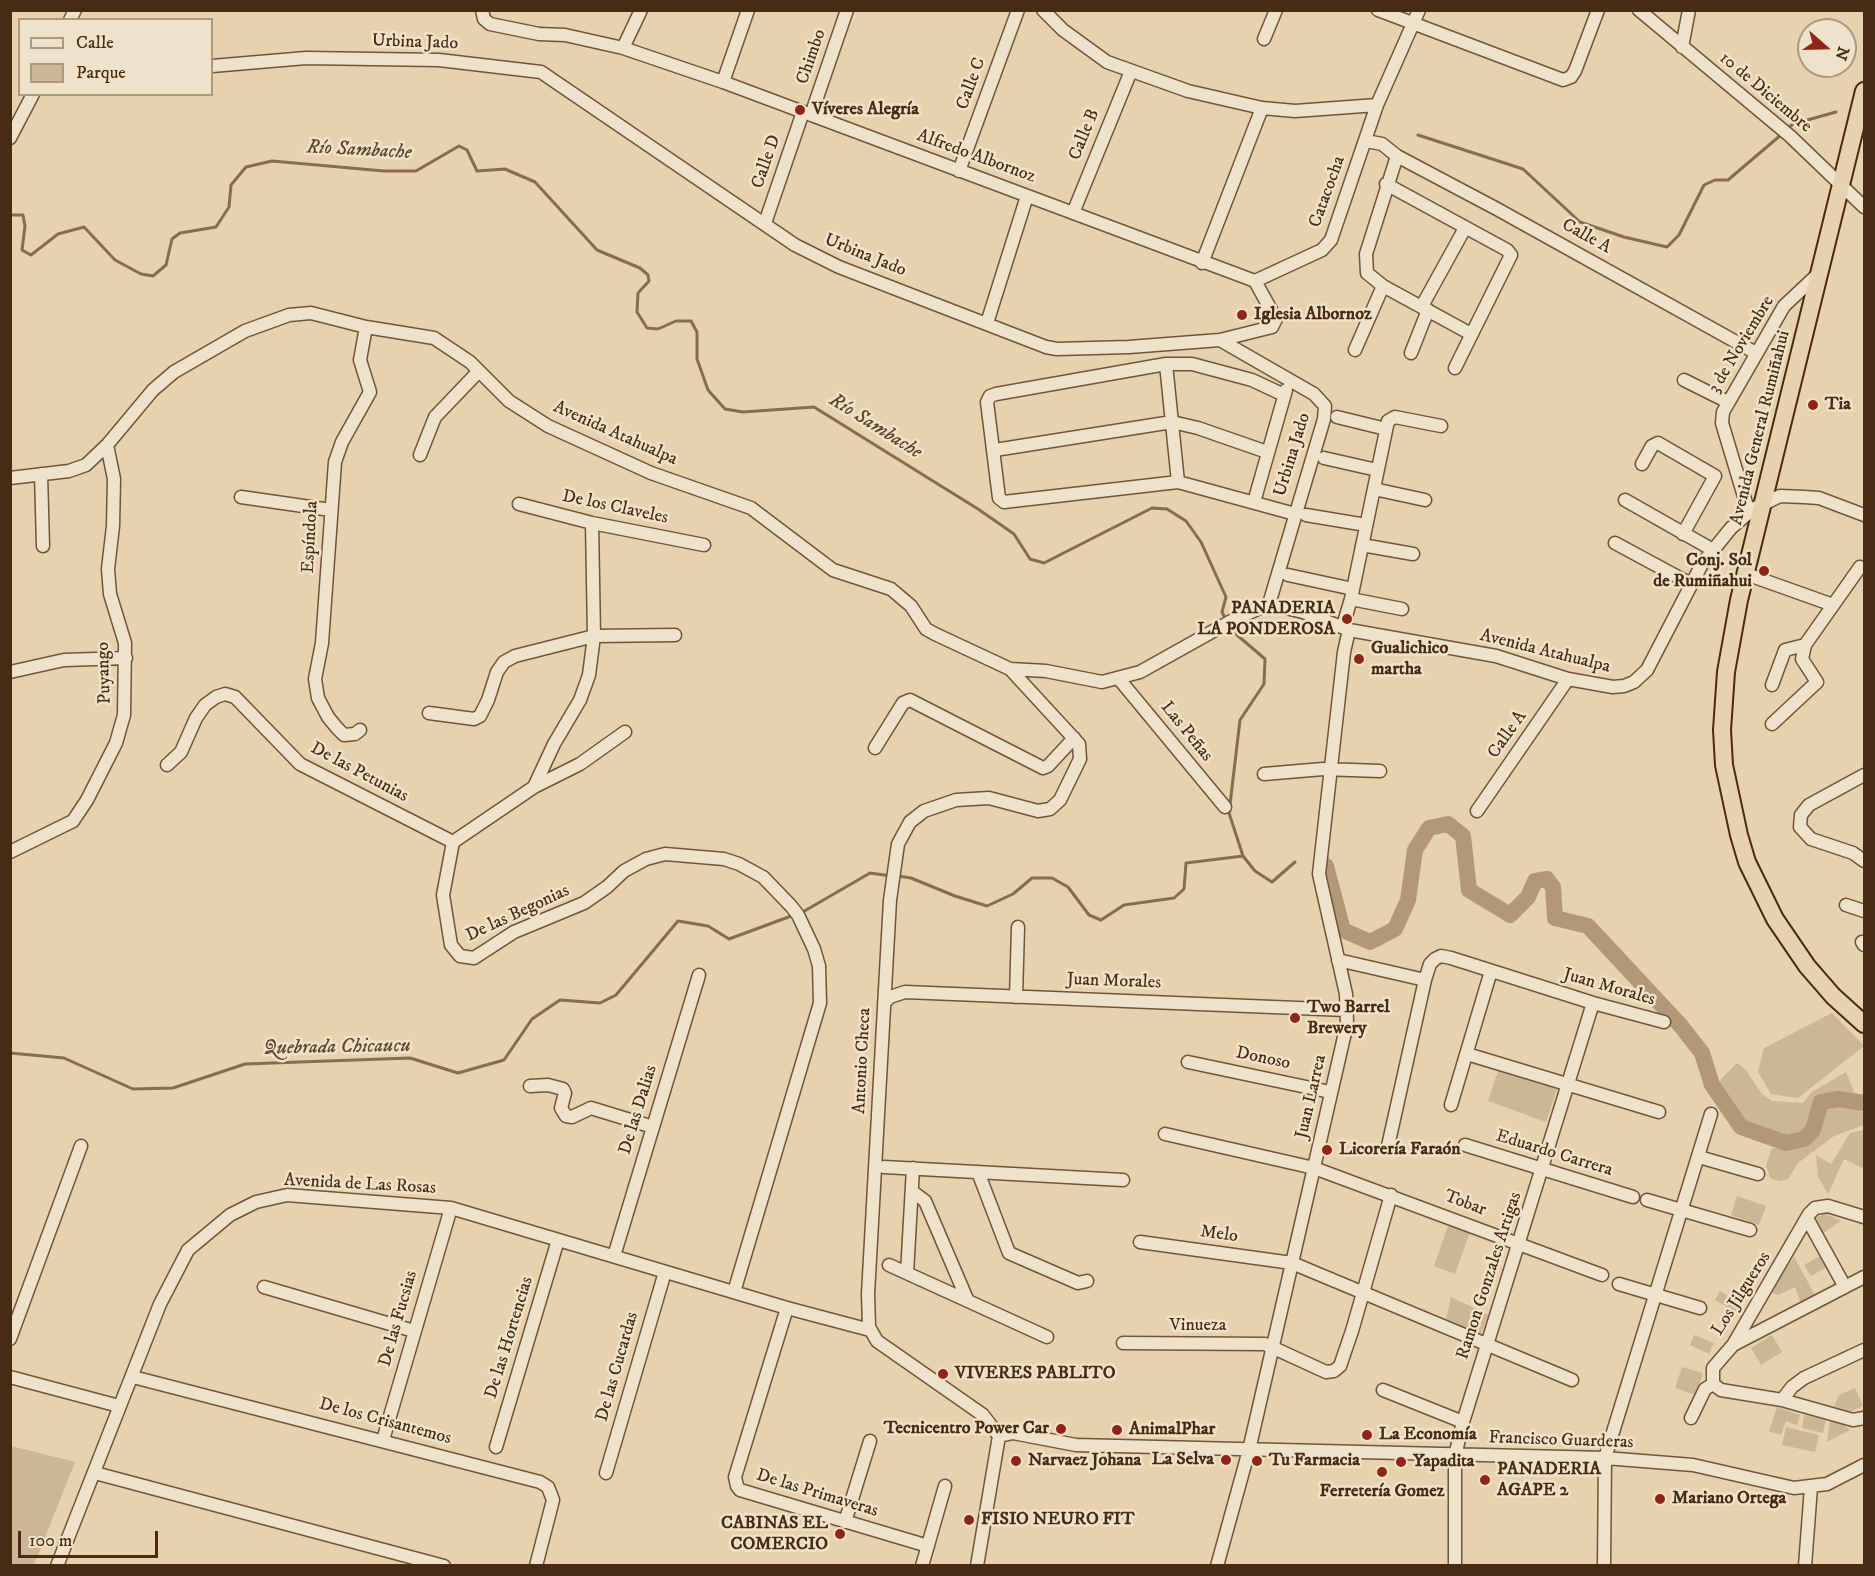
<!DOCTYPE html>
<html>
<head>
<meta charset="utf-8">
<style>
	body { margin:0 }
	#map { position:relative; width:1875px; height:1576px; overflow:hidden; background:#e7d2ad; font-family:"IM FELL DW Pica",serif }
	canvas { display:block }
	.frame { position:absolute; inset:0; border:12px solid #472b12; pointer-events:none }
	.legend { position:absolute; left:18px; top:18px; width:195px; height:78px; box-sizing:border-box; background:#efe2ca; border:2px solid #ac9980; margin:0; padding:8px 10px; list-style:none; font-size:18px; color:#472b12 }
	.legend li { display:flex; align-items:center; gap:12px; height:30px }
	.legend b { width:30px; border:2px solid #ac9980 }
	.north { position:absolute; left:1797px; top:18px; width:60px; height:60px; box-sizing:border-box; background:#efe2ca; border:2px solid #ac9980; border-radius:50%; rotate:110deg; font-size:16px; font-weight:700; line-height:24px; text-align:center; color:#472b12 }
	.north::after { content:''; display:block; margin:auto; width:21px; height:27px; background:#8f2418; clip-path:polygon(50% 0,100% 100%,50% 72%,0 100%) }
	.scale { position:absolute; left:18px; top:1531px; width:140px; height:27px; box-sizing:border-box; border:3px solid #472b12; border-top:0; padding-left:8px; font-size:18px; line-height:21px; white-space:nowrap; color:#472b12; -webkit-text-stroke:4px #efe2ca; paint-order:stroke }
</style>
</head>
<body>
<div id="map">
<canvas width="1875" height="1576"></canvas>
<div class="frame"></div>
<ul class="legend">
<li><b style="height:8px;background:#efe2ca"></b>Calle</li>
<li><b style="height:16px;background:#ccb693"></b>Parque</li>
</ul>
<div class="north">N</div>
<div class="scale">100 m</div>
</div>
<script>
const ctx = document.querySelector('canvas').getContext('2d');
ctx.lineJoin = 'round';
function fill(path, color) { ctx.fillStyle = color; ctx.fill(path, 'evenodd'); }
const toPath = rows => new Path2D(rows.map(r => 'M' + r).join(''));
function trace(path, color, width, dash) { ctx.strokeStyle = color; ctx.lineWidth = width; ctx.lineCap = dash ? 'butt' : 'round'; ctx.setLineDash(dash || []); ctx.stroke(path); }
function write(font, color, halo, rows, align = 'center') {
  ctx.font = font + ' "IM FELL DW Pica",serif'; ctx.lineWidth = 5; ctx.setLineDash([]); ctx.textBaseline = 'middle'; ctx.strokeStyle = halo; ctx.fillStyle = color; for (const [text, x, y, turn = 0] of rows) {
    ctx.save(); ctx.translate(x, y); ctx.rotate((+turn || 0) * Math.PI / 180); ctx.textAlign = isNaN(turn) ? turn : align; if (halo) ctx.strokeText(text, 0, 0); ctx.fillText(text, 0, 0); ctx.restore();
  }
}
const green = toPath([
	[1832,1013,1864,1046,1798,1098,1771,1094,1758,1072,1764,1048],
	[1737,1063,1745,1069,1762,1094,1772,1101,1803,1103,1812,1092,1846,1072,1856,1096,1828,1094,1817,1097,1807,1128,1799,1135,1782,1136,1744,1122,1716,1092,1721,1079],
	[1498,1071,1557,1089,1546,1122,1488,1101],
	[1850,1106,1864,1113,1864,1125,1834,1136,1798,1163,1788,1179,1779,1181,1770,1178,1766,1165,1772,1148,1787,1149,1811,1142,1817,1135,1824,1111,1832,1107],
	[1864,1130,1864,1169,1844,1159,1828,1194,1818,1177,1816,1155,1831,1164,1850,1133],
	[1737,1196,1766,1206,1759,1225,1731,1215],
	[1826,1214,1841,1221,1822,1234,1815,1223,1817,1217],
	[1448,1226,1470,1232,1455,1274,1434,1266],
	[1820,1256,1827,1267,1811,1276,1804,1265],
	[1794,1257,1815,1295,1801,1303,1795,1287,1778,1295,1770,1292],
	[1720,1291,1741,1304,1736,1312,1715,1300],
	[1451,1297,1489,1315,1480,1335,1446,1319],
	[1694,1335,1714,1343,1709,1354,1690,1345],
	[1772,1335,1782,1352,1761,1365,1751,1348],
	[1682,1367,1703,1373,1696,1395,1675,1388],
	[1855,1388,1863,1406,1850,1412,1834,1406,1839,1395],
	[1777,1407,1800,1415,1797,1425,1786,1421,1781,1435,1769,1431],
	[1804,1415,1826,1419,1823,1433,1802,1428],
	[1830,1421,1841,1423,1850,1430,1827,1442],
	[1786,1427,1819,1435,1815,1452,1782,1445],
	[11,1446,75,1462,34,1565,11,1565]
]);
const stream = toPath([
	[1787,129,1793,124,1836,112],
	[1418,135,1523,169,1580,222,1624,237,1667,247,1679,235,1704,185,1715,180,1728,180,1782,134],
	[10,215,23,215,25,226,22,250,31,255,58,234,84,227,115,260,141,274,153,276,166,265,172,239,180,233,216,227,229,207,231,185,246,167,272,161,384,171,416,171,459,146,467,150,477,171,505,169,535,182,597,250,640,268,648,275,649,281,638,293,637,312,647,328,658,329,676,321,691,321,697,332,697,359,708,390,725,409,743,412,814,407,978,509,1014,534,1030,559,1044,563,1152,508,1167,509,1186,521,1201,542,1226,597,1222,612,1226,620],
	[1230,625,1237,635,1265,659,1264,684,1240,720,1229,813,1243,856,1255,871,1272,882,1295,862],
	[898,876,911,878,955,896,987,906,1013,894,1032,878,1052,878,1068,887,1089,915,1101,920,1124,905,1174,898,1184,889,1186,863,1243,856],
	[801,913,870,873,891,876],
	[10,1053,64,1058,133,1089,173,1088,245,1064,410,1058,458,1073,504,1060,532,1019,560,1000,600,1003,616,995,678,921,708,926,729,939,794,915]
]);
const river = toPath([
	[1326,866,1343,930,1370,942,1395,929,1408,900,1415,850,1429,828,1448,824,1463,836,1469,890,1510,915,1528,897,1535,881,1547,879,1553,887,1555,918,1588,926,1681,1026,1702,1053,1712,1085,1741,1127,1786,1143,1804,1139,1813,1130,1821,1102,1838,1099,1864,1103]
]);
const minor = toPath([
	[482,10,484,19,490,24,539,34,565,35,623,48,723,82,1255,281],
	[1043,10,1063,30,1107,62,1188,91,1262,108,1295,111,1377,105],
	[1378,10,1563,80,1571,77,1575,71,1598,10],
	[1639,10,1790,136,1864,207],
	[70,20,75,10],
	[1264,39,1276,10],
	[1682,47,1689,10],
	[623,48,641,10],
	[212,66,306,58,439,60,541,72,795,245,839,267,1046,347,1057,349,1129,347,1220,340,1272,327,1276,319,1255,281,1322,250,1331,240,1377,105,1419,10],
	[723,82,748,10],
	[811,115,847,10],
	[10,138,33,94],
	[1366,141,1382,144,1397,156,1497,209,1756,353],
	[1397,156,1366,254,1367,273,1383,286,1471,334],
	[959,171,1018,10],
	[1386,184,1507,250,1511,255,1455,368],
	[1073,213,1131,71],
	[765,223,803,112],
	[1202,263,1262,108],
	[1422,306,1465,228],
	[987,323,1027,196],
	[1220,340,1314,394,1325,406,1324,419,1269,604],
	[1355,350,1383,286],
	[1411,353,1428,310],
	[1166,364,1178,482],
	[1684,380,1728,402],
	[1284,395,1252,380,1192,364,1166,364,996,394,990,396,987,402,999,498,1004,502,1178,482,1295,514],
	[1337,417,1386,429],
	[995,450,1172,422,1198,428,1267,452],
	[420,455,435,417,479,371],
	[1324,458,1377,470],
	[1642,464,1652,446,1658,443,1715,476,1683,534],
	[41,474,43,546],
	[10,478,69,471,86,465,107,445,153,390,174,372,245,331,289,315,311,313,366,327,434,338,470,362,509,401,548,426,651,473,751,508,833,570,891,589,911,606,926,629,935,634,1010,669,1046,671,1102,682,1140,672,1233,620,1269,604,1303,612,1349,630,1496,656,1568,679,1613,687,1624,686,1634,682,1647,670,1702,564,1731,528,1753,509,1780,496,1804,497,1819,498,1864,515],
	[1374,489,1425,500],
	[241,497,331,510],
	[1625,500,1713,550],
	[1254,502,1286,390],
	[519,504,592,523,704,545],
	[1749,513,1722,423,1723,412,1784,306,1817,275],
	[1306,515,1366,525],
	[592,523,594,636,589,675,580,700,554,744,534,787,453,842,443,895,451,945,460,956,474,958,514,932,584,903,607,887,624,871,646,859,665,854,724,859,739,864,763,877,791,906,798,915,814,949,819,966,820,1003,734,1292],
	[1615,543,1691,584],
	[1362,545,1413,554],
	[1746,574,1833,605],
	[1288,575,1353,589],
	[1351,599,1402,609],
	[1343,626,1351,599,1388,421,1395,417,1441,426],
	[10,672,64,660,126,658],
	[1119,679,1225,807],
	[1772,685,1785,650,1805,645],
	[429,713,474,719,480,716,488,700,497,672,504,662,515,656,594,636,675,635],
	[1772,724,1817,682,1802,659,1805,645,1860,567],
	[360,730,355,734,344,735,337,728,328,717,318,698,315,679,322,643,335,462,342,442,370,392,360,360,366,327],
	[875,748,903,703,910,700,1043,768,1048,766,1074,738],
	[167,765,181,752,196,718,205,705,216,697,225,694,235,697,300,764,453,842],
	[1264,774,1323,769,1380,771],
	[1864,775,1809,805,1801,815,1800,827,1811,839,1853,853,1864,861],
	[534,787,580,764,625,732],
	[1477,811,1568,679],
	[10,852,73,821,87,800,116,743,124,715,125,643,110,594,108,569,113,526,114,479,107,445],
	[1846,905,1864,911],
	[1862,942,1864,945],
	[1338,960,1425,980],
	[1016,997,1018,927],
	[884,1003,890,997,905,992,1346,1010],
	[1467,1054,1659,1112],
	[1188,1062,1330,1092],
	[530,1086,548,1085,563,1089,565,1093,561,1108,566,1116,572,1117,591,1108,653,1127],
	[1451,1105,1491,971],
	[1165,1134,1314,1168,1602,1275],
	[1465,1145,1633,1197],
	[1388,1146,1425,980,1430,964,1435,959,1441,956,1451,958,1593,1003,1664,1022],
	[1699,1157,1758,1174],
	[884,1167,1123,1180],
	[978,1172,1009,1253,1078,1283,1087,1281],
	[913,1192,925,1201,967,1299],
	[1647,1200,1750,1230],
	[1864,1217,1828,1206,1815,1208,1809,1214,1733,1345,1713,1368,1713,1384,1721,1390,1782,1400,1792,1387,1804,1378,1864,1350],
	[1808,1220,1845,1287],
	[1140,1242,1292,1263,1572,1380],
	[614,1256,699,975],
	[889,1265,1047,1337],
	[907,1273,913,1168],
	[1619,1284,1700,1308],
	[264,1287,414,1331],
	[787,1308,735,1477,737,1486,740,1490,928,1546],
	[10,1339,81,1146],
	[1123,1343,1265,1344,1326,1372,1334,1371,1340,1366,1352,1331,1391,1195],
	[1733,1345,1864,1277],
	[10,1377,119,1406],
	[133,1377,540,1482,548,1487,553,1500,536,1566],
	[1383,1390,1463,1422],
	[1782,1400,1853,1420,1864,1418],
	[1691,1418,1705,1389,1713,1384],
	[999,1436,1013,1433,1076,1445,1605,1458,1693,1465,1794,1488,1827,1484,1864,1465],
	[383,1440,451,1208],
	[496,1447,558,1240],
	[95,1473,444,1566],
	[606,1473,665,1272],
	[845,1522,870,1441],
	[57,1566,160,1304,188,1250,230,1215,256,1202,287,1195,451,1208,787,1308,870,1330],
	[922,1566,945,1486],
	[977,1566,999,1436,983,1415,877,1341,869,1327,868,1294,890,900,898,844,910,822,924,811,956,800,989,798,1038,811,1050,809,1060,800,1080,759,1079,744,1010,669],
	[1217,1566,1249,1450,1347,1024,1346,994,1319,874,1344,652,1349,630],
	[1455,1566,1455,1456,1463,1422,1593,1003],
	[1604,1566,1605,1458,1711,1114],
	[1805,1566,1811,1487]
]);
const highway = toPath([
	[1864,91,1739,600,1726,672,1722,730,1724,765,1739,835,1747,862,1775,919,1807,966,1833,996,1864,1024]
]);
const markers = [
	[800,110,6,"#8f2418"],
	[1242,315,6,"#8f2418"],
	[1813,405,6,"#8f2418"],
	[1764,571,6,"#8f2418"],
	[1347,619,6,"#8f2418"],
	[1359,659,6,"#8f2418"],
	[1295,1018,6,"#8f2418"],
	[1327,1150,6,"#8f2418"],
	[943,1374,6,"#8f2418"],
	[1061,1429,6,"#8f2418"],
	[1117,1430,6,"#8f2418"],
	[1367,1435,6,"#8f2418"],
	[1226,1460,6,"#8f2418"],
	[1016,1461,6,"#8f2418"],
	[1257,1461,6,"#8f2418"],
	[1401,1462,6,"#8f2418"],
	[1382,1472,6,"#8f2418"],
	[1485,1480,6,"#8f2418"],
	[1660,1499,6,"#8f2418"],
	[969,1520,6,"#8f2418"],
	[840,1534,6,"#8f2418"]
];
const streetNames = [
	["Urbina Jado",415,43,2],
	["Chimbo",812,57,-71],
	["Calle C",972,84,-70],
	["10 de Diciembre",1765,93,40],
	["Calle B",1085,135,-68],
	["Alfredo Albornoz",976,157,20],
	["Calle D",767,162,-71],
	["Catacocha",1328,192,-70],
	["Calle A",1586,237,29],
	["Urbina Jado",865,256,22],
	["3 de Noviembre",1742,345,-59],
	["Avenida General Rumiñahui",1761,428,-76],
	["Avenida Atahualpa",615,434,24],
	["Urbina Jado",1293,455,-73],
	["De los Claveles",615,508,12],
	["Espíndola",311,537,-87],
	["Avenida Atahualpa",1545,652,14],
	["Puyango",105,673,-92],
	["Las Peñas",1186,732,51],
	["Calle A",1508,735,-55],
	["De las Petunias",359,773,28],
	["De las Begonias",518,914,-25],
	["Juan Morales",1114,982,2],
	["Juan Morales",1609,988,16],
	["Donoso",1263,1059,12],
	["Antonio Checa",863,1061,-87],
	["Juan Larrea",1312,1097,-77],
	["De las Dalias",639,1110,-73],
	["Eduardo Carrera",1554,1154,17],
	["Avenida de Las Rosas",360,1185,3],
	["Tobar",1465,1204,21],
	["Melo",1219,1235,8],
	["Ramon Gonzales Artigas",1490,1276,-72],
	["Los Jilgueros",1742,1294,-58],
	["De las Fucsias",399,1319,-74],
	["Vinueza",1198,1326],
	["De las Hortencias",510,1338,-73],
	["De las Cucardas",618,1367,-74],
	["De los Crisantemos",385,1422,15],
	["Francisco Guarderas",1561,1441,2],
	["De las Primaveras",817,1494,17]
];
const poiNames = [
	["Víveres Alegría",812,110],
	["Iglesia Albornoz",1254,315],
	["Tia",1825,405],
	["Conj. Sol",1752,561,"right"],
	["de Rumiñahui",1752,582,"right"],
	["PANADERIA",1335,609,"right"],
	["LA PONDEROSA",1335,630,"right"],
	["Gualichico",1371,649],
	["martha",1371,670],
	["Two Barrel",1307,1008],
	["Brewery",1307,1029],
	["Licorería Faraón",1339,1150],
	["VIVERES PABLITO",955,1374],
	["Tecnicentro Power Car",1049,1429,"right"],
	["AnimalPhar",1129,1430],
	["La Economía",1379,1435],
	["La Selva",1214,1460,"right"],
	["Narvaez Johana",1028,1461],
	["Tu Farmacia",1269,1461],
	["Yapadita",1413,1462],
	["PANADERIA",1497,1470],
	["AGAPE 2",1497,1491],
	["Ferretería Gomez",1382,1492,"center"],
	["Mariano Ortega",1672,1499],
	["FISIO NEURO FIT",981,1520],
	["CABINAS EL",828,1524,"right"],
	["COMERCIO",828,1545,"right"]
];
const waterNames = [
	["Río Sambache",359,151,3],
	["Río Sambache",875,427,32],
	["Quebrada Chicaucu",337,1048,-1]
];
fill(green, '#ccb693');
trace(stream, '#876d4f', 3);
trace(river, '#b19978', 16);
trace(minor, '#6f5539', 15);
trace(highway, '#472b12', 20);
trace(minor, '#efe2ca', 12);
trace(highway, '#e7d2ad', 16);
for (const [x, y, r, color] of markers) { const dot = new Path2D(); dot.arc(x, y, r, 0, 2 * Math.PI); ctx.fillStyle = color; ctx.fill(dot); trace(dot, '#efe2ca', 2); }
write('18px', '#472b12', '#efe2ca', streetNames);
write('bold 18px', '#472b12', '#efe2ca', poiNames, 'left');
write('italic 20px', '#62462c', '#efe2ca', waterNames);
</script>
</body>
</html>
